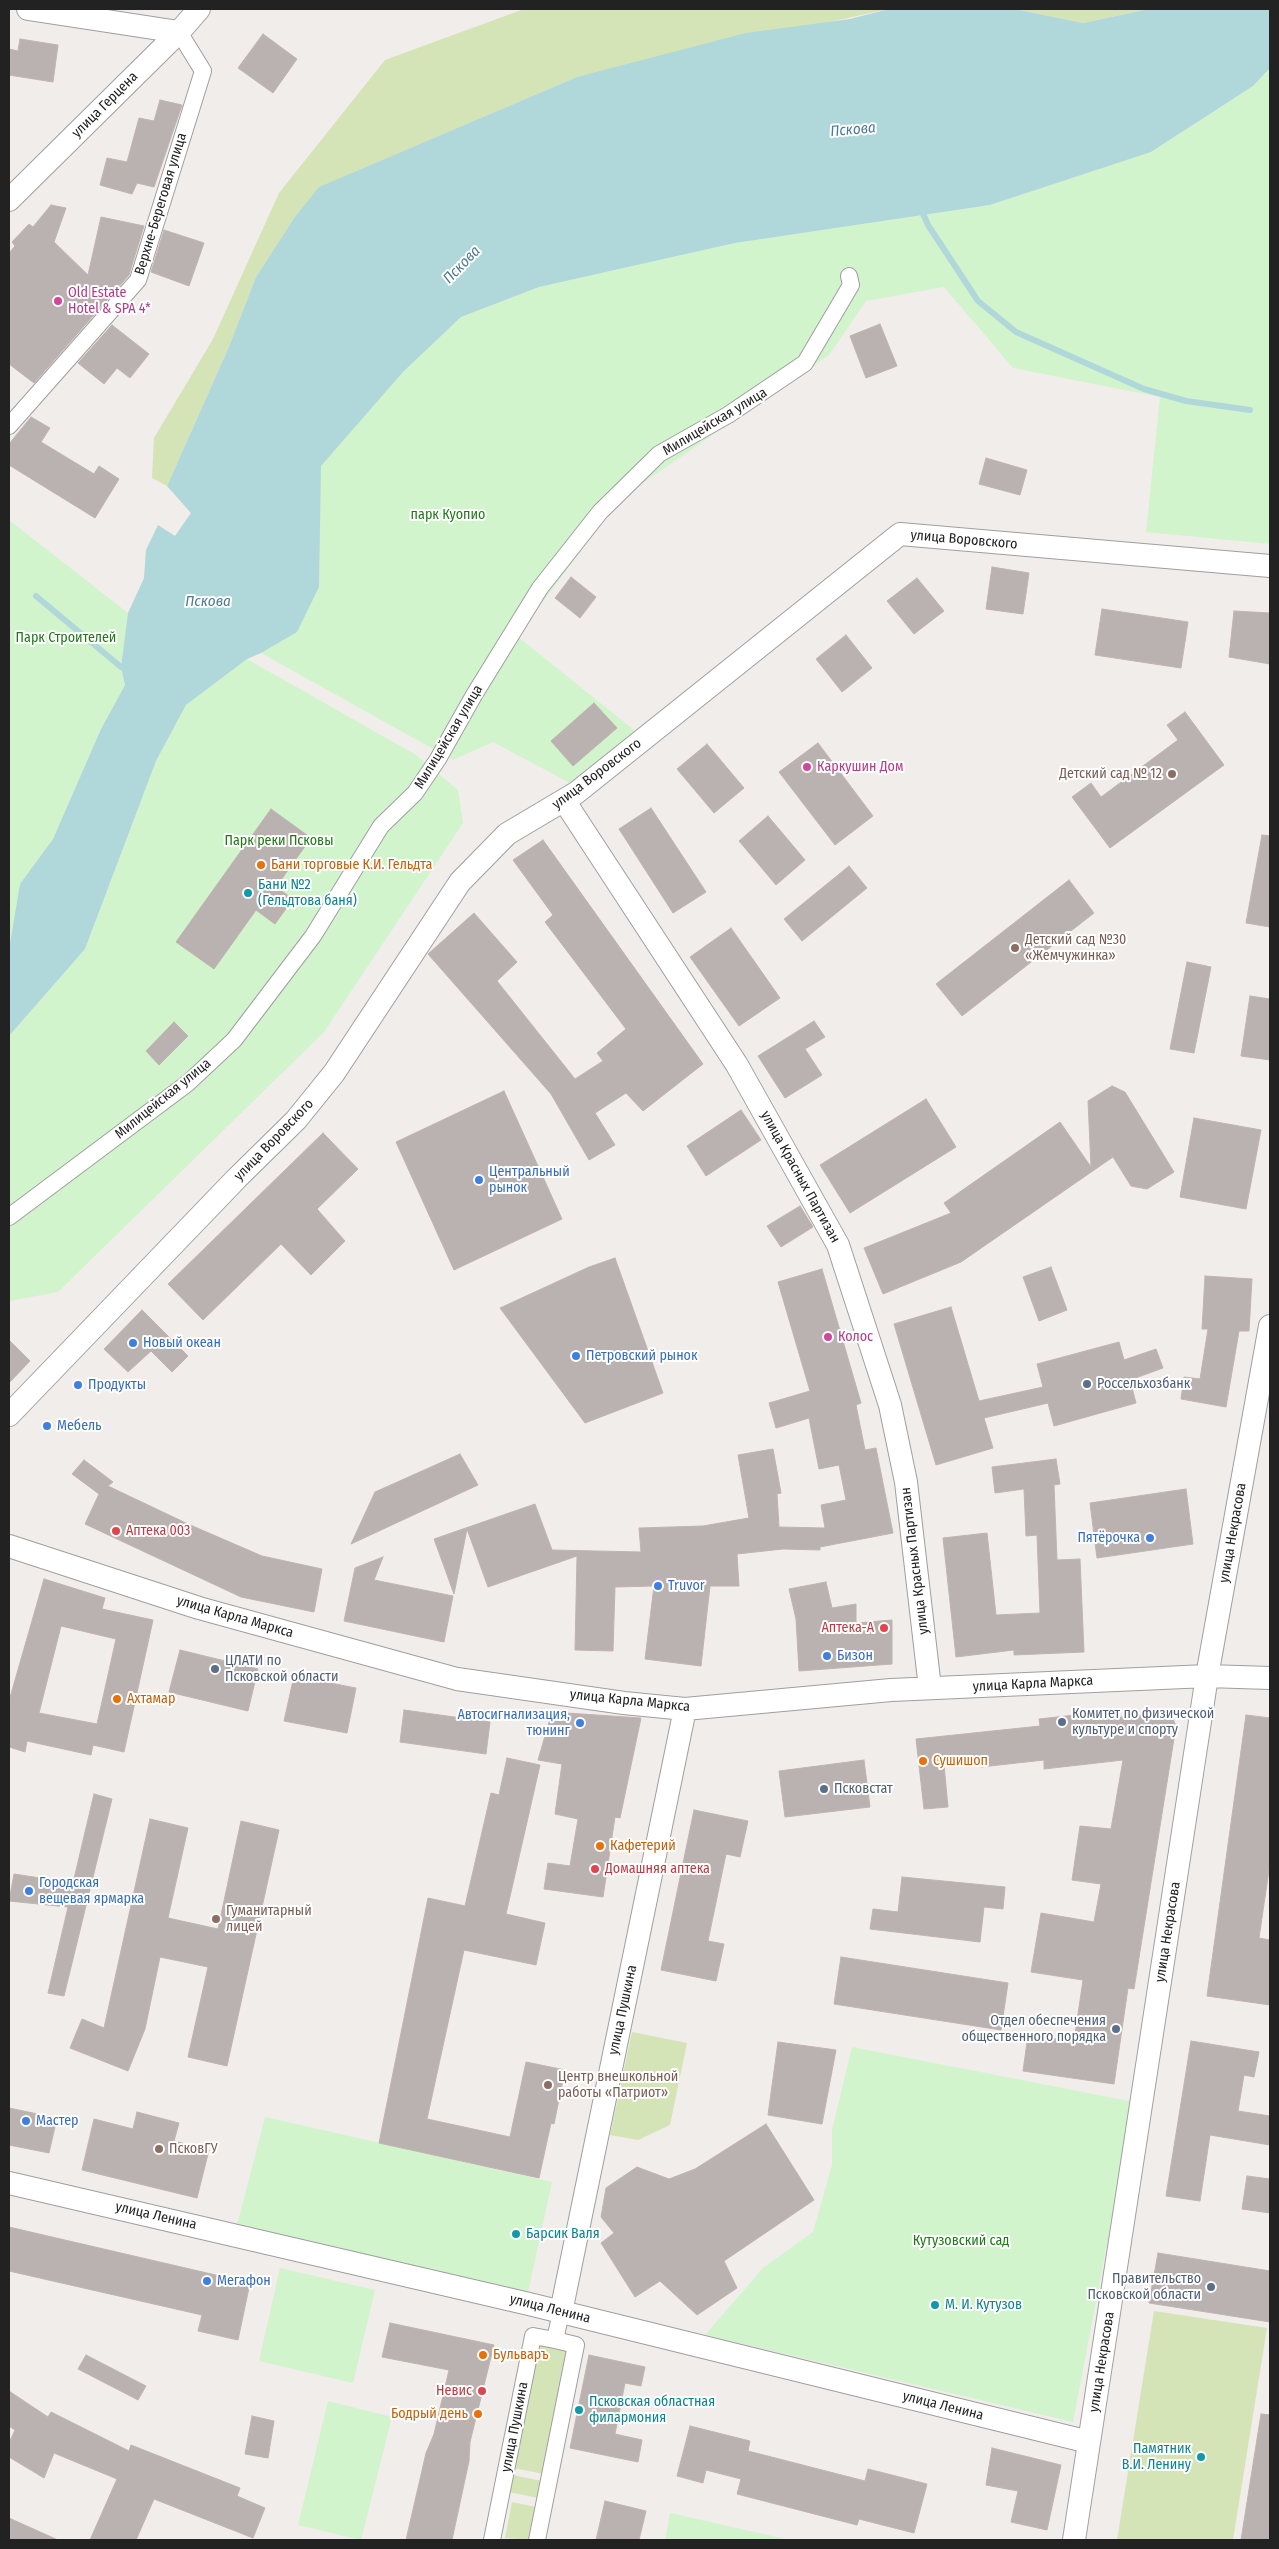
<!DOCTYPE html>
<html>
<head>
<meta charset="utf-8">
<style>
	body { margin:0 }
	#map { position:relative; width:1279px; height:2549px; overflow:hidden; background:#f1edea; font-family:"Fira Sans Condensed",sans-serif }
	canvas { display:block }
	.frame { position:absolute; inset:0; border:10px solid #222; pointer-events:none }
</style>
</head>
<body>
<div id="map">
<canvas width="1279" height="2549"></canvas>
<div class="frame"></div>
</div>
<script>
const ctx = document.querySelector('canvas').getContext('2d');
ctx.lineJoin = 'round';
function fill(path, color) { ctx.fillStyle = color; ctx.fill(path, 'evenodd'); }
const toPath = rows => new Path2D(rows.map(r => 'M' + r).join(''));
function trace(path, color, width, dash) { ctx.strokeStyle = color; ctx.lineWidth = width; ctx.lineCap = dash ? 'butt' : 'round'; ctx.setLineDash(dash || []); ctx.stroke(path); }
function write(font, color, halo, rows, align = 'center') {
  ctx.font = font + ' "Fira Sans Condensed",sans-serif'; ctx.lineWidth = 4; ctx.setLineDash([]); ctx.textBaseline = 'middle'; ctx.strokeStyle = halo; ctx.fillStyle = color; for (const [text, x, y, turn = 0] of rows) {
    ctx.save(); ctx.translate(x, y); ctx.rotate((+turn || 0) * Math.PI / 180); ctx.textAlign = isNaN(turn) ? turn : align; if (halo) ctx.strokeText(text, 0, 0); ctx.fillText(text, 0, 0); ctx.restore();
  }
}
const grass = toPath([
	[524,9,889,9,577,77,320,187,294,218,256,277,228,349,167,486,152,478,154,438,213,339,279,193,385,60],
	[1015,9,1149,9,1083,23],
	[632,2032,687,2043,670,2125,638,2140,610,2135],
	[1154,2311,1267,2328,1233,2540,1117,2540],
	[538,2341,569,2348,544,2474,513,2468],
	[513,2475,542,2481,538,2498,509,2492],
	[512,2502,536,2507,530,2540,505,2538]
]);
const park = toPath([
	[1270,68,1270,544,1146,532,1160,397,1013,368,944,287,866,301,829,355,621,498,517,636,639,734,572,784,493,742,453,760,261,653,297,631,319,587,320,466,403,372,461,317,539,287,735,243,990,205,1151,152,1253,86],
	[9,520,128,613,121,667,125,685,101,729,53,839,20,884,9,949],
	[247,659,416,755,458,790,463,823,324,1032,58,1292,9,1301,9,1036,85,949,156,761,186,705],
	[852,2047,1134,2102,1073,2422,705,2335,763,2268,813,2232,832,2165,832,2130],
	[265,2117,552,2182,527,2297,236,2229],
	[280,2268,375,2290,353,2383,259,2361],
	[328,2401,392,2417,361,2540,298,2525],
	[670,2513,790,2540,791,2540,665,2540]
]);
const water = toPath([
	[889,9,1015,9,1083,23,1149,9,1270,9,1270,68,1253,86,1151,152,990,205,735,243,539,287,461,317,403,372,321,466,319,587,297,632,261,653,247,659,186,705,156,761,85,949,9,1036,9,949,20,884,53,839,101,729,125,685,121,667,128,613,144,578,146,550,158,525,175,536,191,513,167,486,228,349,256,277,294,218,319,187,577,77,746,33,850,19]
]);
const stream = toPath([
	[921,209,928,225,978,301,1016,332,1144,389,1186,401,1250,410],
	[36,596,121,667]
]);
const building = toPath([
	[263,34,297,59,273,93,238,68,263,34],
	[20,39,58,45,53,82,9,75,9,49,18,51,20,39],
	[160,100,182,105,154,187,137,183,132,194,100,185,107,158,127,162,139,118,154,121,160,100],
	[51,205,66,208,54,242,88,275,101,217,144,226,129,275,34,383,9,364,9,253,15,246,12,242,29,224,33,227,51,205],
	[164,230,204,243,189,286,151,272,164,230],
	[880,324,897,366,866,378,850,336,880,324],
	[112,325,149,354,130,378,117,368,104,384,78,363,112,325],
	[31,417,50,428,41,442,94,474,99,466,119,479,95,518,9,465,9,444,31,417],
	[986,458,1027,470,1020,495,979,484,986,458],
	[992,567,1029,573,1023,614,986,609,992,567],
	[571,577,596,597,580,618,555,598,571,577],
	[917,578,944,611,914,634,887,601,917,578],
	[1102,609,1188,622,1181,668,1095,655,1102,609],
	[1234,611,1270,613,1270,664,1229,657,1234,611],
	[846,635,872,668,842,692,816,659,846,635],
	[594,703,617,728,573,766,551,741,594,703],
	[1185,712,1224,765,1110,848,1072,797,1091,783,1101,797,1178,740,1167,725,1185,712],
	[818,743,873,816,835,845,779,772,818,743],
	[707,744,744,788,714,813,677,769,707,744],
	[651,808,706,892,673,913,619,829,651,808],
	[271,809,311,838,276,887,293,899,275,924,256,910,214,969,176,942,271,809],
	[768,816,805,860,776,885,739,841,768,816],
	[1262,835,1270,836,1270,927,1246,923,1262,835],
	[543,840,703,1064,643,1111,626,1093,595,1113,615,1145,589,1160,551,1094,428,954,474,913,517,962,497,981,575,1079,603,1061,597,1053,626,1029,545,922,553,915,513,860,543,840],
	[849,866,867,888,802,941,784,919,849,866],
	[1069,880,1094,913,962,1016,936,984,1069,880],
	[731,928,780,998,739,1026,690,957,731,928],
	[1187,962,1211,967,1194,1053,1170,1049,1187,962],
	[1250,996,1270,999,1270,1060,1241,1056,1250,996],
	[814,1021,825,1037,805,1049,822,1075,785,1098,758,1056,814,1021],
	[174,1022,188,1036,159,1065,146,1051,174,1022],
	[1112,1086,1125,1092,1174,1172,1147,1189,1131,1186,1113,1157,961,1262,883,1294,864,1248,951,1213,944,1203,1060,1122,1091,1167,1088,1101,1112,1086],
	[504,1091,562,1219,454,1270,396,1142,504,1091],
	[926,1099,956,1147,850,1213,820,1165,926,1099],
	[741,1110,761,1140,706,1176,687,1146,741,1110],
	[1194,1118,1261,1130,1246,1209,1180,1197,1194,1118],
	[323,1133,358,1169,317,1209,345,1241,311,1275,281,1244,203,1320,168,1284,323,1133],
	[800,1206,813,1227,781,1247,767,1226,800,1206],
	[615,1258,663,1393,585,1423,500,1308,589,1267,615,1258],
	[1051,1267,1067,1310,1039,1321,1023,1277,1051,1267],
	[822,1269,861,1403,856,1405,865,1450,876,1448,893,1533,820,1547,820,1550,783,1549,737,1554,739,1586,710,1586,701,1666,645,1659,654,1586,615,1587,613,1651,575,1650,577,1556,488,1587,467,1529,454,1594,434,1539,535,1504,552,1550,641,1552,639,1528,703,1526,749,1518,738,1455,773,1449,781,1493,777,1494,779,1527,825,1528,821,1505,846,1500,839,1465,819,1469,809,1418,776,1428,769,1403,810,1391,778,1282,822,1269],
	[1205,1276,1252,1279,1249,1331,1239,1331,1226,1407,1181,1399,1184,1377,1200,1379,1208,1329,1202,1329,1205,1276],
	[951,1307,979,1401,1043,1387,1037,1364,1119,1342,1124,1360,1156,1349,1163,1368,1130,1380,1136,1403,1054,1426,1048,1403,984,1418,993,1448,936,1465,894,1324,951,1307],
	[142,1310,188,1356,172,1372,151,1351,128,1372,104,1349,142,1310],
	[9,1340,30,1361,9,1383,9,1340],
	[460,1454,478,1485,351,1544,375,1492,460,1454],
	[1056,1459,1060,1484,1054,1485,1057,1560,1080,1559,1084,1652,1014,1655,1014,1650,956,1657,943,1538,987,1533,996,1615,1040,1613,1037,1535,1026,1536,1024,1489,995,1493,992,1467,1056,1459],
	[84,1460,113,1482,108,1486,188,1524,262,1556,322,1569,314,1612,241,1597,85,1524,99,1494,72,1474,84,1460],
	[1186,1489,1193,1544,1097,1558,1090,1503,1186,1489],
	[383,1557,374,1580,453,1596,444,1642,344,1621,355,1568,383,1557],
	[44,1579,105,1598,102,1609,153,1620,124,1752,93,1745,91,1755,27,1741,25,1752,9,1747,9,1701,44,1579],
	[61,1626,116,1639,97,1724,39,1713,61,1626],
	[826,1582,832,1608,856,1604,856,1623,892,1620,892,1664,799,1671,796,1619,789,1589,826,1582],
	[180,1650,258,1669,248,1711,169,1692,180,1650],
	[294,1676,356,1688,347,1733,284,1721,294,1676],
	[404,1710,490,1722,486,1754,400,1742,404,1710],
	[552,1712,641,1718,620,1818,615,1817,603,1897,544,1889,548,1863,570,1866,578,1819,555,1814,562,1764,538,1760,552,1712],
	[1102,1712,1103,1719,1170,1712,1176,1726,1134,1989,1128,1988,1114,2084,1023,2071,1028,2035,1074,2041,1083,1980,1031,1972,1041,1913,1094,1922,1101,1884,1072,1880,1080,1826,1111,1829,1123,1760,1044,1769,1044,1760,981,1767,980,1761,944,1765,948,1807,924,1809,916,1739,1040,1726,1039,1719,1102,1712],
	[1246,1715,1270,1718,1270,1863,1259,1938,1270,1940,1270,2005,1207,1996,1246,1715],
	[507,1758,540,1765,506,1914,545,1923,536,1965,464,1950,427,2119,510,2137,526,2062,565,2070,554,2124,551,2123,539,2178,379,2143,428,1898,465,1906,491,1793,499,1795,507,1758],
	[864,1760,870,1807,785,1817,779,1771,864,1760],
	[94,1794,112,1799,64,1996,48,1993,68,1907,9,1901,14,1874,73,1883,94,1794],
	[694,1810,748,1821,740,1857,726,1854,708,1941,724,1944,716,1981,661,1970,694,1810],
	[150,1819,188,1828,168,1918,218,1929,241,1821,279,1830,227,2066,188,2057,208,1967,160,1957,145,2029,128,2071,70,2048,82,2019,104,2028,150,1819],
	[902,1877,1005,1887,1003,1909,984,1907,980,1942,870,1929,873,1909,898,1912,902,1877],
	[841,1957,1008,1983,1001,2030,834,2004,841,1957],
	[1191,2041,1259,2052,1254,2077,1244,2075,1238,2111,1270,2116,1270,2145,1210,2135,1200,2201,1166,2196,1191,2041],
	[778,2042,836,2050,822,2124,768,2115,778,2042],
	[9,2108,57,2118,49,2153,9,2145,9,2108],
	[137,2112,179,2123,174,2141,209,2150,197,2198,82,2170,94,2119,133,2129,137,2112],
	[766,2124,814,2200,724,2261,737,2288,697,2315,660,2281,635,2297,601,2243,614,2233,601,2217,606,2188,637,2167,669,2179,695,2169,766,2124],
	[1247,2176,1270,2179,1270,2213,1242,2209,1247,2176],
	[9,2227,250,2283,238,2340,198,2331,202,2315,9,2271,9,2227],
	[1158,2253,1270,2271,1270,2322,1149,2303,1158,2253],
	[390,2323,494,2345,470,2442,469,2461,452,2540,406,2540,426,2453,434,2434,449,2370,382,2357,390,2323],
	[86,2355,146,2386,138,2400,78,2369,86,2355],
	[589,2355,645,2367,641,2386,625,2383,615,2434,642,2440,638,2462,570,2448,589,2355],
	[9,2391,48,2417,51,2412,129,2451,131,2445,240,2488,237,2496,265,2508,253,2538,154,2499,136,2540,90,2540,117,2479,54,2453,44,2478,9,2457,9,2443,15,2430,9,2426,9,2391],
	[1261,2414,1270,2415,1270,2540,1241,2540,1261,2414],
	[252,2416,274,2421,268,2458,245,2454,252,2416],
	[690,2426,750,2441,748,2451,865,2481,868,2469,927,2484,914,2533,859,2519,857,2525,737,2494,741,2479,706,2470,703,2483,677,2476,690,2426],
	[992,2448,1061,2465,1047,2530,1011,2522,1018,2491,986,2485,992,2448],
	[605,2501,646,2511,639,2540,596,2540,605,2501],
	[9,2518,58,2540,9,2540,9,2518]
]);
const pedestrian = toPath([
	[9,426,138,280,203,71,179,32],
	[9,1217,188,1083,234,1040,313,936,381,826,415,793,438,759,474,695,540,588,600,512,659,454,728,415,805,363,851,285,849,276],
	[492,2540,533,2336,555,2340],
	[537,2540,576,2345,555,2340,561,2312]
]);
const minor = toPath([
	[28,9,179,32],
	[9,200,179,32,199,9],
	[565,802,737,1065,838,1245,890,1405,906,1482,930,1688],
	[9,1415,237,1178,296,1120,334,1073,460,882,507,834,576,793,900,534,1270,566],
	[9,1546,199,1608,457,1679,624,1703,685,1709,891,1690,1207,1676,1270,1678],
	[9,2183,529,2304,1089,2442],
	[561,2312,685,1709],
	[1074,2540,1207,1676,1270,1326]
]);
const markers = [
	[58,301,5,"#d1479c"],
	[807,767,5,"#d1479c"],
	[1172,774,5,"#8d6e63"],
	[261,865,5,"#e8710a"],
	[248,893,5,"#0f9aa8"],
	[1015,948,5,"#8d6e63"],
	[479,1180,5,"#3f7fe0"],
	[828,1337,5,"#d1479c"],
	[133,1343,5,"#3f7fe0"],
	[576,1356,5,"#3f7fe0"],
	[1087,1384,5,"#5c6f8a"],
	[78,1385,5,"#3f7fe0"],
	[47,1426,5,"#3f7fe0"],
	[116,1531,5,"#e0444e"],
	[1150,1538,5,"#3f7fe0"],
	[658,1586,5,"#3f7fe0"],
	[884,1628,5,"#e0444e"],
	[827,1656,5,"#3f7fe0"],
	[215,1669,5,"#5c6f8a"],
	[117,1699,5,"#e8710a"],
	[1062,1722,5,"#5c6f8a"],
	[580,1723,5,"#3f7fe0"],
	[923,1761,5,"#e8710a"],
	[824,1789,5,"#5c6f8a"],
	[600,1846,5,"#e8710a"],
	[595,1869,5,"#e0444e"],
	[29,1891,5,"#3f7fe0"],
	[216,1919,5,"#8d6e63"],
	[1116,2029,5,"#5c6f8a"],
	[548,2085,5,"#8d6e63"],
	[26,2121,5,"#3f7fe0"],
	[159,2149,5,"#8d6e63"],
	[516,2234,5,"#0f9aa8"],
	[207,2281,5,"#3f7fe0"],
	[1211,2287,5,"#5c6f8a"],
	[935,2305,5,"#0f9aa8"],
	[483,2355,5,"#e8710a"],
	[482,2391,5,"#e0444e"],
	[579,2410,5,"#0f9aa8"],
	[478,2414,5,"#e8710a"],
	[1201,2457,5,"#0f9aa8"]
];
const streetNames = [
	["улица Герцена",105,105,-45],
	["Верхне-Береговая улица",161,204,-73],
	["Милицейская улица",715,422,-31],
	["улица Воровского",964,540,5],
	["Милицейская улица",449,737,-59],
	["улица Воровского",597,774,-37],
	["Милицейская улица",163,1099,-39],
	["улица Воровского",274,1140,-46],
	["улица Красных Партизан",800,1177,61],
	["улица Некрасова",1233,1533,-80],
	["улица Красных Партизан",915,1561,-97],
	["улица Карла Маркса",235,1617,16],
	["улица Карла Маркса",1033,1684,-3],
	["улица Карла Маркса",630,1701,6],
	["улица Некрасова",1168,1932,-81],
	["улица Пушкина",623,2010,-78],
	["улица Ленина",156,2216,13],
	["улица Ленина",550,2309,14],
	["улица Некрасова",1102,2362,-81],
	["улица Ленина",943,2406,14],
	["улица Пушкина",515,2427,-79]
];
const hotelNames = [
	["Old Estate",68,293],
	["Hotel & SPA 4*",68,309],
	["Каркушин Дом",817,767],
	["Колос",838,1337]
];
const parkNames = [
	["парк Куопио",448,515],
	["Парк Строителей",66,638],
	["Парк реки Псковы",279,841],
	["Кутузовский сад",961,2241]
];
const educationNames = [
	["Детский сад № 12",1162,774,"right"],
	["Детский сад №30",1025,940],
	["«Жемчужинка»",1025,956],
	["Гуманитарный",226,1911],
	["лицей",226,1927],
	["Центр внешкольной",558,2077],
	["работы «Патриот»",558,2093],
	["ПсковГУ",169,2149]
];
const foodNames = [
	["Бани торговые К.И. Гельдта",271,865],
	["Ахтамар",127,1699],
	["Сушишоп",933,1761],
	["Кафетерий",610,1846],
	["Бульваръ",493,2355],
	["Бодрый день",468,2414,"right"]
];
const cultureNames = [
	["Бани №2",258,885],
	["(Гельдтова баня)",258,901],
	["Барсик Валя",526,2234],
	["М. И. Кутузов",945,2305],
	["Псковская областная",589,2402],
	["филармония",589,2418],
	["Памятник",1191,2449,"right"],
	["В.И. Ленину",1191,2465,"right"]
];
const shopNames = [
	["Центральный",489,1172],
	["рынок",489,1188],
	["Новый океан",143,1343],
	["Петровский рынок",586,1356],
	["Продукты",88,1385],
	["Мебель",57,1426],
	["Пятёрочка",1140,1538,"right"],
	["Truvor",668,1586],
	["Бизон",837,1656],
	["Автосигнализация,",570,1715,"right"],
	["тюнинг",570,1731,"right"],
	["Городская",39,1883],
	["вещевая ярмарка",39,1899],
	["Мастер",36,2121],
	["Мегафон",217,2281]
];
const serviceNames = [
	["Россельхозбанк",1097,1384],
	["ЦЛАТИ по",225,1661],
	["Псковской области",225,1677],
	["Комитет по физической",1072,1714],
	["культуре и спорту",1072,1730],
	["Псковстат",834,1789],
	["Отдел обеспечения",1106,2021,"right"],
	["общественного порядка",1106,2037,"right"],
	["Правительство",1201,2279,"right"],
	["Псковской области",1201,2295,"right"]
];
const healthNames = [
	["Аптека 003",126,1531],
	["Аптека-А",874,1628,"right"],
	["Домашняя аптека",605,1869],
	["Невис",472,2391,"right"]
];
const waterNames = [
	["Пскова",853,130,-5],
	["Пскова",462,265,-46],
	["Пскова",208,602]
];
fill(grass, '#d5e4b6');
fill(park, '#d1f4cd');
fill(water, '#b0d7d9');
trace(stream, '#b0d7d9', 6);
fill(building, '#bab2b0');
trace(building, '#c1b3ae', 1);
trace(pedestrian, '#9f9f9f', 18);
trace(minor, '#9f9f9f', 24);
trace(pedestrian, '#fff', 16);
trace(minor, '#fff', 22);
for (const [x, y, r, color] of markers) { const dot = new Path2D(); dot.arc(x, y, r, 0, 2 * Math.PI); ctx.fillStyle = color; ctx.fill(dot); trace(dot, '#fff', 2); }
write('14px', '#222', '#fff', streetNames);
write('14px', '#b23c85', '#fff', hotelNames, 'left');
write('14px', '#217719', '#fff', parkNames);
write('14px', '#785e54', '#fff', educationNames, 'left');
write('14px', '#c56008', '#fff', foodNames, 'left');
write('14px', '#0d838f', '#fff', cultureNames, 'left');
write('14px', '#366cbe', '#fff', shopNames, 'left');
write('14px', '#4e5e75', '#fff', serviceNames, 'left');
write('14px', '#be3a42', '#fff', healthNames, 'left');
write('italic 15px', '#4d7b91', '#fff', waterNames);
</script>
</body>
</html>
